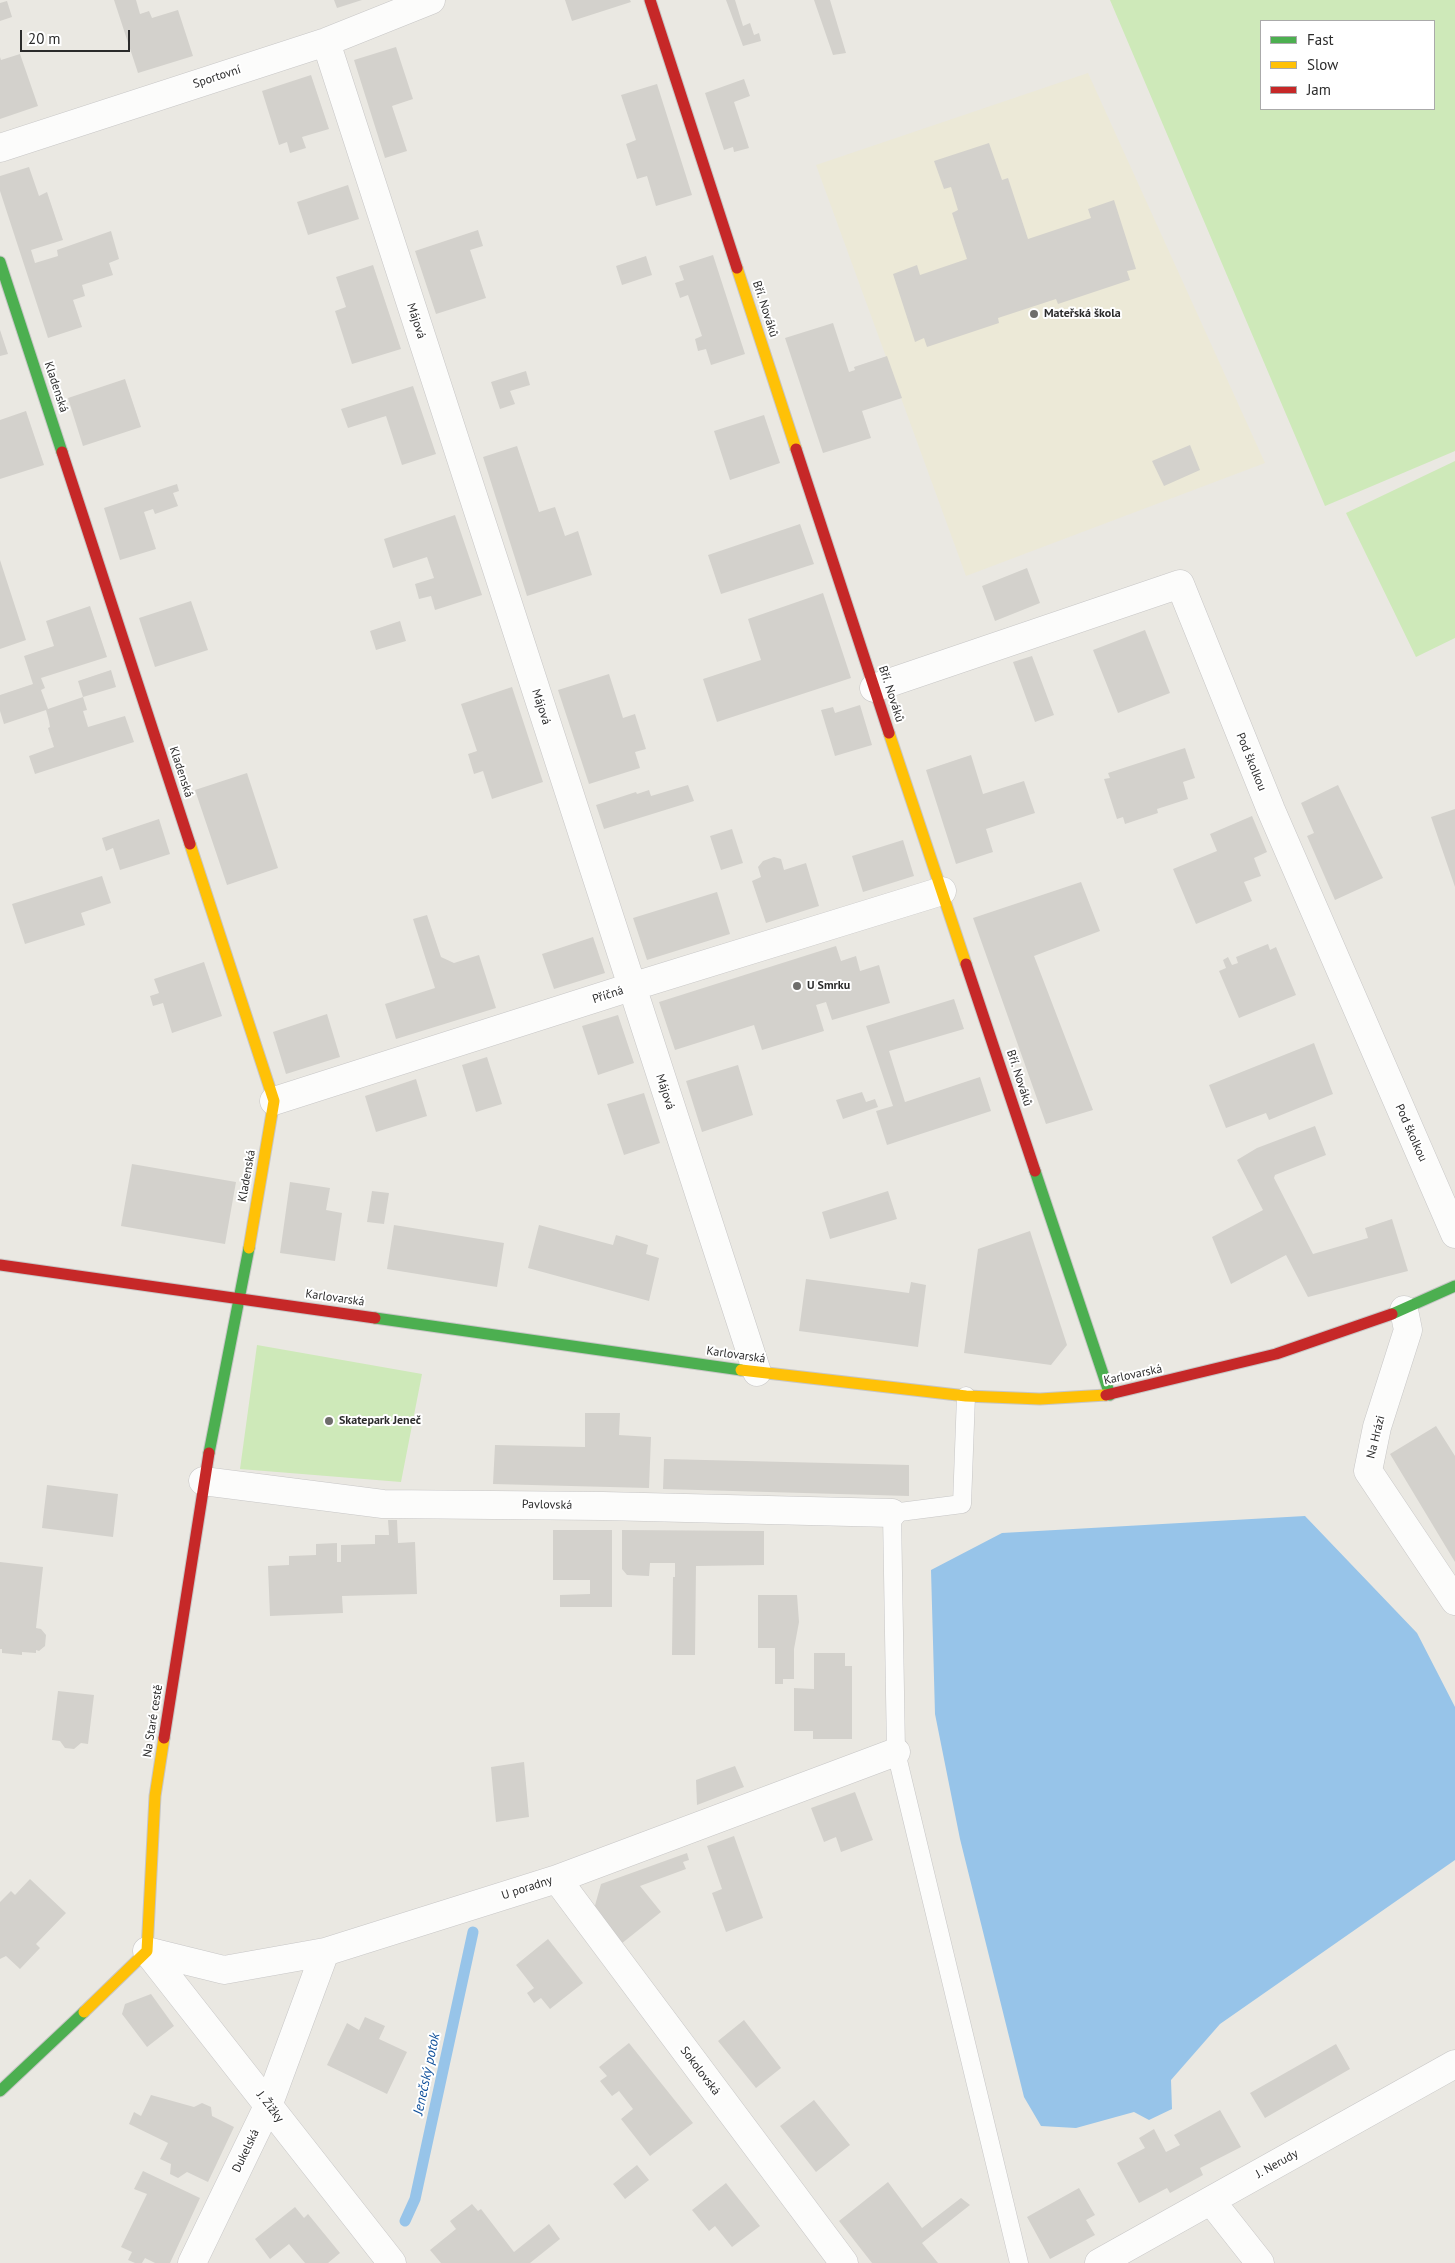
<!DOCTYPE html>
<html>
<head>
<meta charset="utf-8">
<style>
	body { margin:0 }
	#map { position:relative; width:1455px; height:2263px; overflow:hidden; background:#eae8e2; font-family:"PT Sans",sans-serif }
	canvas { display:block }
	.legend { position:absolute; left:1260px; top:20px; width:175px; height:90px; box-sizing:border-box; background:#fff; border:1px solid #aaa; margin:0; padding:6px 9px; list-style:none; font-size:15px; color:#2b2b2b }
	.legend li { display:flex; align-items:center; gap:10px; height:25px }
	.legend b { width:25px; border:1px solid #aaa }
	.scale { position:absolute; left:20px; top:30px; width:110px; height:22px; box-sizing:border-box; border:2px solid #2b2b2b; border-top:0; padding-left:6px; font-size:15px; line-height:18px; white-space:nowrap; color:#2b2b2b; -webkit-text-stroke:4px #fff; paint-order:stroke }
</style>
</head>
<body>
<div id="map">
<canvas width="1455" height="2263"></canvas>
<ul class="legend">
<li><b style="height:6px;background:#4caf50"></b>Fast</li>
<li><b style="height:6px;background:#ffc107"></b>Slow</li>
<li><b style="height:6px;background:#c62828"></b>Jam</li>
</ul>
<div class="scale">20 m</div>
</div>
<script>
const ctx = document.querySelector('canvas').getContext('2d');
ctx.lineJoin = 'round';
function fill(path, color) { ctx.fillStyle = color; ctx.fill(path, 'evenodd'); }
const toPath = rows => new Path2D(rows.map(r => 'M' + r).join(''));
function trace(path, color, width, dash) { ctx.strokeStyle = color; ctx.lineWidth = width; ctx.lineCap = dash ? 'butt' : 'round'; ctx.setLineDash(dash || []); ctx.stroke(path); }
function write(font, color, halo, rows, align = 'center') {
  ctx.font = font + ' "PT Sans",sans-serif'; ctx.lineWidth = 4; ctx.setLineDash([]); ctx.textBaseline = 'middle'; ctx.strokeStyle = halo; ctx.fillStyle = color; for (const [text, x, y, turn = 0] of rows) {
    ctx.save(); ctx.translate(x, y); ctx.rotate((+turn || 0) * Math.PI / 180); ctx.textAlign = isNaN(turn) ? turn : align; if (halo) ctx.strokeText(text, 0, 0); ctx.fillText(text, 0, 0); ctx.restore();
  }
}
const education = toPath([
	[1088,73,1265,463,966,576,816,165]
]);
const pitch = toPath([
	[1110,0,1455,0,1455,451,1325,506],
	[1434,21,1434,109,1261,109,1261,21],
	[1455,461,1455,638,1416,657,1346,513],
	[257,1345,422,1374,401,1482,240,1469]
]);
const water = toPath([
	[1305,1516,1417,1633,1455,1707,1455,1860,1220,2024,1171,2080,1172,2109,1149,2120,1134,2112,1076,2128,1041,2126,1024,2097,960,1839,935,1714,931,1570,1002,1533]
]);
const stream = toPath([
	[405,2221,415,2199,473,1932]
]);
const building = toPath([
	[114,0,136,0,140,14,149,11,152,18,178,10,193,56,138,73],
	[334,0,362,0,337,8],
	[565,0,630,0,631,2,572,21],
	[726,0,735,0,743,26,750,23,754,35,759,33,761,41,743,46],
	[814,0,830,0,846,53,833,55],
	[7,1,12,17,0,21,0,3],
	[396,47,413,99,392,106,407,151,385,158,354,60],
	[20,54,38,106,0,119,0,57,1,60],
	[311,75,329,129,302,137,306,148,290,153,287,142,279,145,262,91],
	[744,79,750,96,734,102,749,148,734,152,733,147,724,150,705,93],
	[657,84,692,195,656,206,647,176,637,179,626,144,636,140,621,95],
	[989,143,1002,180,1008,178,1028,239,1091,218,1088,209,1114,200,1136,269,1127,271,1130,280,1058,304,1056,299,998,318,999,323,927,347,924,338,915,342,893,274,917,265,920,275,967,259,952,213,958,210,951,187,944,189,934,161],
	[29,167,39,196,47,192,63,240,31,250,35,263,58,256,57,250,111,231,119,259,109,263,113,275,82,285,85,296,73,300,82,327,48,338,0,191,0,176],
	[348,185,359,219,308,235,297,202],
	[478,230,483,246,470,250,486,298,436,314,415,251],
	[713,255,745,354,711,365,706,349,698,351,695,339,702,336,688,295,680,298,675,283,684,280,679,266],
	[646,256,652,275,622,285,616,266],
	[373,265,401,349,352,364,335,311,346,307,336,277],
	[833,323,849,372,855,370,854,367,887,356,902,398,862,411,871,438,823,453,785,338],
	[0,330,8,354,0,356],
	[526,371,530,385,510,391,515,404,500,409,491,382],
	[125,379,141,427,83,446,68,398],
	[413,386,436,454,402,465,386,416,348,428,341,409],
	[26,411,44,465,0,479,0,420],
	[764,415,780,463,730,480,714,431],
	[1190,445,1200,470,1164,486,1152,461],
	[517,446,539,512,555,507,565,536,578,531,592,575,527,596,483,457],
	[177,484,179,491,173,493,178,506,155,514,153,509,144,512,156,549,120,560,104,508],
	[455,515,482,595,435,610,431,596,419,599,415,584,434,578,427,557,393,568,384,539],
	[800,524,814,564,721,594,708,555],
	[0,560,26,640,0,649],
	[1027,568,1040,603,995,621,982,586],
	[823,593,851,678,717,722,703,679,761,660,748,619],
	[191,601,208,650,155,667,139,618],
	[90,606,107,657,41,678,45,688,41,690,48,709,83,697,87,710,83,711,88,727,125,716,134,742,35,774,29,756,54,747,48,728,50,727,49,721,46,710,4,724,0,711,0,695,33,684,24,656,54,646,46,621],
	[400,621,406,641,376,650,370,631],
	[1145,630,1170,693,1118,713,1093,650],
	[1032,656,1054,715,1035,722,1013,662],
	[111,670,116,687,83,697,78,681],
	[609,674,623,718,635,714,646,749,635,752,640,768,589,784,558,690],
	[512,687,543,782,492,799,483,771,474,774,468,754,477,751,461,704],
	[860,705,872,745,835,756,821,710,833,707,835,713],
	[1185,748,1195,778,1183,782,1188,799,1157,809,1158,813,1125,824,1123,817,1117,819,1104,779,1110,778,1108,773],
	[971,755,983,794,1024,781,1035,813,986,829,993,852,956,864,926,770],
	[247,773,278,868,227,885,195,790],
	[688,785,694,801,604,829,596,805,636,792,637,794,649,790,651,796],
	[1338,785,1383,878,1335,900,1307,836,1314,833,1301,803],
	[1455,809,1455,887,1431,817],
	[1252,816,1267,852,1254,858,1261,876,1244,882,1252,901,1196,924,1173,869,1217,851,1210,834],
	[159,819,170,854,120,870,113,848,106,851,102,838],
	[732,829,743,863,721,870,710,836],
	[903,840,914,876,863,892,852,856],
	[774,857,781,859,784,870,806,863,819,906,766,923,752,881,761,877,758,867,763,861],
	[102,876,111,903,81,913,85,925,25,944,12,904],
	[1081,882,1100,931,1034,956,1093,1110,1046,1124,973,918],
	[717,892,730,934,647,960,633,918],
	[427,915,441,957,454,963,479,955,496,1008,396,1039,385,1004,435,988,413,919],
	[593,937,605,973,554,989,542,954],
	[1268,944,1270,950,1276,947,1296,995,1239,1018,1219,971,1226,968,1223,960,1228,957,1232,965,1238,963,1236,957],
	[836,946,841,961,856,956,860,971,879,965,890,1003,832,1020,826,1002,816,1005,824,1031,762,1050,754,1025,675,1050,659,1002],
	[204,962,222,1016,172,1033,163,1003,153,1006,150,996,159,993,154,979],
	[954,999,964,1029,889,1051,905,1102,980,1077,991,1111,887,1145,876,1111,893,1106,866,1026],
	[327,1014,340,1057,286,1074,273,1032],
	[618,1015,634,1063,598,1075,582,1026],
	[1314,1043,1333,1094,1269,1120,1266,1113,1226,1128,1209,1085],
	[487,1057,502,1104,476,1112,462,1065],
	[738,1065,753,1115,702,1132,686,1081],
	[416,1079,427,1116,376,1132,365,1096],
	[862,1092,866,1102,875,1099,878,1107,843,1119,836,1100],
	[644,1093,660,1143,624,1155,607,1104],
	[1315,1126,1326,1155,1275,1175,1274,1178,1313,1254,1368,1238,1365,1228,1392,1219,1408,1271,1308,1297,1286,1255,1231,1284,1212,1237,1263,1210,1237,1160,1257,1148],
	[132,1164,236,1182,225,1244,121,1226],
	[290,1182,330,1188,326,1210,342,1213,335,1261,280,1253],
	[372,1191,389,1193,384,1224,367,1222],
	[888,1191,897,1219,830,1239,822,1212],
	[394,1225,504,1243,497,1287,387,1269],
	[539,1225,613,1245,616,1235,648,1245,646,1254,659,1258,649,1301,528,1268],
	[1030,1231,1067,1345,1051,1365,964,1353,978,1249],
	[806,1279,909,1293,911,1282,926,1285,918,1347,799,1331],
	[585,1413,620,1413,619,1435,651,1437,649,1488,493,1484,495,1445,585,1447],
	[1436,1426,1455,1456,1455,1562,1390,1454],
	[664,1459,909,1465,909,1496,663,1489],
	[47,1485,118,1494,113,1537,42,1528],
	[388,1520,397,1520,398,1543,415,1542,417,1594,342,1596,343,1613,270,1616,268,1566,289,1565,289,1556,316,1555,316,1544,337,1543,337,1562,341,1562,341,1545,375,1544,375,1535,389,1535],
	[553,1530,612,1530,612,1607,560,1607,560,1595,590,1594,590,1580,553,1580],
	[622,1530,764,1531,764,1565,696,1566,695,1655,672,1655,673,1577,675,1577,675,1563,650,1563,649,1576,627,1575,622,1569],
	[0,1562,43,1567,36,1628,41,1629,46,1635,45,1646,39,1651,36,1650,36,1653,22,1652,22,1655,2,1653,2,1649,0,1649],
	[758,1595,797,1595,799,1622,794,1649,794,1679,783,1679,783,1684,775,1684,775,1648,758,1648],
	[814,1653,845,1653,845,1666,852,1666,852,1739,813,1739,813,1731,794,1731,794,1688,814,1689],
	[58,1691,94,1695,88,1744,81,1743,74,1749,65,1748,60,1741,52,1740],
	[524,1762,529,1817,496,1822,491,1767],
	[735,1766,744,1787,697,1805,696,1780],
	[855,1792,873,1840,841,1852,836,1837,824,1842,811,1808],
	[734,1836,763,1918,726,1932,712,1893,722,1889,707,1846],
	[687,1853,689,1860,683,1862,686,1869,640,1886,661,1912,621,1944,594,1909,601,1884],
	[30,1879,66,1913,36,1944,40,1948,20,1969,6,1956,0,1959,0,1902,11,1891,15,1895],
	[548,1939,583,1983,550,2009,541,1998,534,2003,527,1993,534,1988,516,1965],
	[151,1994,174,2026,147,2047,122,2014,125,2004],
	[365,2017,385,2026,379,2039,407,2052,387,2094,327,2065,347,2023,359,2030],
	[744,2020,781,2068,756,2088,718,2041],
	[629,2043,693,2123,650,2156,621,2119,633,2109,619,2091,612,2096,600,2081,607,2076,599,2067],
	[1336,2044,1350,2069,1265,2118,1250,2093],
	[151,2095,194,2107,202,2103,211,2107,212,2116,234,2127,208,2182,187,2172,178,2178,170,2174,171,2164,160,2159,168,2143,129,2124,134,2112,141,2116],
	[814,2100,850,2145,816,2172,780,2126],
	[1220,2110,1241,2147,1200,2168,1203,2175,1170,2193,1167,2188,1139,2203,1117,2163,1145,2148,1139,2138,1154,2129,1166,2152,1180,2145,1174,2135],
	[637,2165,649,2180,625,2199,613,2184],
	[143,2171,200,2198,170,2263,155,2263,145,2258,142,2263,135,2263,128,2260,132,2252,121,2247,147,2194,134,2189],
	[888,2182,922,2228,961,2198,970,2205,922,2243,938,2263,872,2263,839,2221],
	[726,2183,760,2226,732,2247,715,2226,709,2231,692,2210],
	[1079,2188,1095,2215,1086,2220,1095,2235,1050,2259,1027,2217],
	[472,2204,478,2211,481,2209,514,2252,549,2224,560,2239,530,2263,441,2263,430,2250,456,2229,450,2221],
	[295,2207,304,2218,308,2214,340,2253,328,2263,305,2263,289,2244,270,2259,255,2239]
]);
const lane = toPath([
	[966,1396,962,1504,892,1513,896,1752,1019,2263]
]);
const street = toPath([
	[326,42,757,1372],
	[0,148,326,42,431,0],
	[874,688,1180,584,1271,810,1455,1234],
	[274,1101,631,987,942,891],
	[1404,1310,1408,1330,1377,1427,1368,1471,1455,1601],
	[203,1481,383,1504,603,1506,892,1513],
	[557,1879,844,2263],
	[147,1951,224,1970,325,1952,557,1879,896,1752],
	[147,1951,392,2263],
	[1211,2201,1260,2263],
	[192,2263,268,2106,325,1952],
	[1099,2263,1455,2064]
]);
const fast = toPath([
	[0,262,62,452],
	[1035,1171,1110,1395],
	[1392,1314,1455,1286],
	[375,1318,741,1370],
	[209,1453,249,1248],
	[0,2091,84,2012]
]);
const slow = toPath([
	[737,268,796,449],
	[889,733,966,964],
	[190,844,274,1101,249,1248],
	[741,1370,966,1396,1040,1399,1106,1395],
	[84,2012,147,1951,155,1796,164,1738]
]);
const jam = toPath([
	[650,0,737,268],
	[796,449,889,733],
	[62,452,190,844],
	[966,964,1035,1171],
	[0,1265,375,1318],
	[1106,1395,1276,1354,1392,1314],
	[164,1738,209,1453]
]);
const markers = [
	[1034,314,5,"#6e6d6b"],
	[797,986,5,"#6e6d6b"],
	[329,1421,5,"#6e6d6b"]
];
const streetNames = [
	["Sportovní",217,77,-18],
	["Bří. Nováků",765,309,72],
	["Májová",416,321,72],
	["Kladenská",56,387,72],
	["Bří. Nováků",891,694,72],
	["Májová",541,707,72],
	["Pod školkou",1251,762,68],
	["Kladenská",181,772,72],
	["Příčná",608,995,-18],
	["Bří. Nováků",1019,1078,72],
	["Májová",665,1092,72],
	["Pod školkou",1411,1133,66],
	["Kladenská",247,1176,-80],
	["Karlovarská",335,1298,8],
	["Karlovarská",736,1355,8],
	["Karlovarská",1133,1375,-12],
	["Na Hrázi",1376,1437,-76],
	["Pavlovská",547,1505,1],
	["Na Staré cestě",153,1721,-81],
	["U poradny",527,1888,-18],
	["Sokolovská",700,2071,53],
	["J. Žižky",270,2107,52],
	["Dukelská",246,2151,-64],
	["J. Nerudy",1277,2164,-29]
];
const poiNames = [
	["Mateřská škola",1044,314],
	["U Smrku",807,986],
	["Skatepark Jeneč",339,1421]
];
const waterNames = [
	["Jenečský potok",427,2074,-78]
];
fill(education, '#ece9d7');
fill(pitch, '#cee9b9');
fill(water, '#97c4e9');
trace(stream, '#97c4e9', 11);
fill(building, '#d3d1cc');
trace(lane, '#c7c6c6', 19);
trace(street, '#c7c6c6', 29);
trace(fast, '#c7c6c6', 13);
trace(slow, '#c7c6c6', 13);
trace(jam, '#c7c6c6', 13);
trace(lane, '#fcfcfb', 18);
trace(street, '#fcfcfb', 28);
trace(fast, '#4caf50', 11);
trace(slow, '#ffc107', 11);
trace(jam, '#c62828', 11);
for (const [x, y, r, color] of markers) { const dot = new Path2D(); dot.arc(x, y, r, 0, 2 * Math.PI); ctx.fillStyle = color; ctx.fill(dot); trace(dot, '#fff', 2); }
write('12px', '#2b2b2b', '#fff', streetNames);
write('bold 12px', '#2b2b2b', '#fff', poiNames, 'left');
write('italic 14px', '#10509b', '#fff', waterNames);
</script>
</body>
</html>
